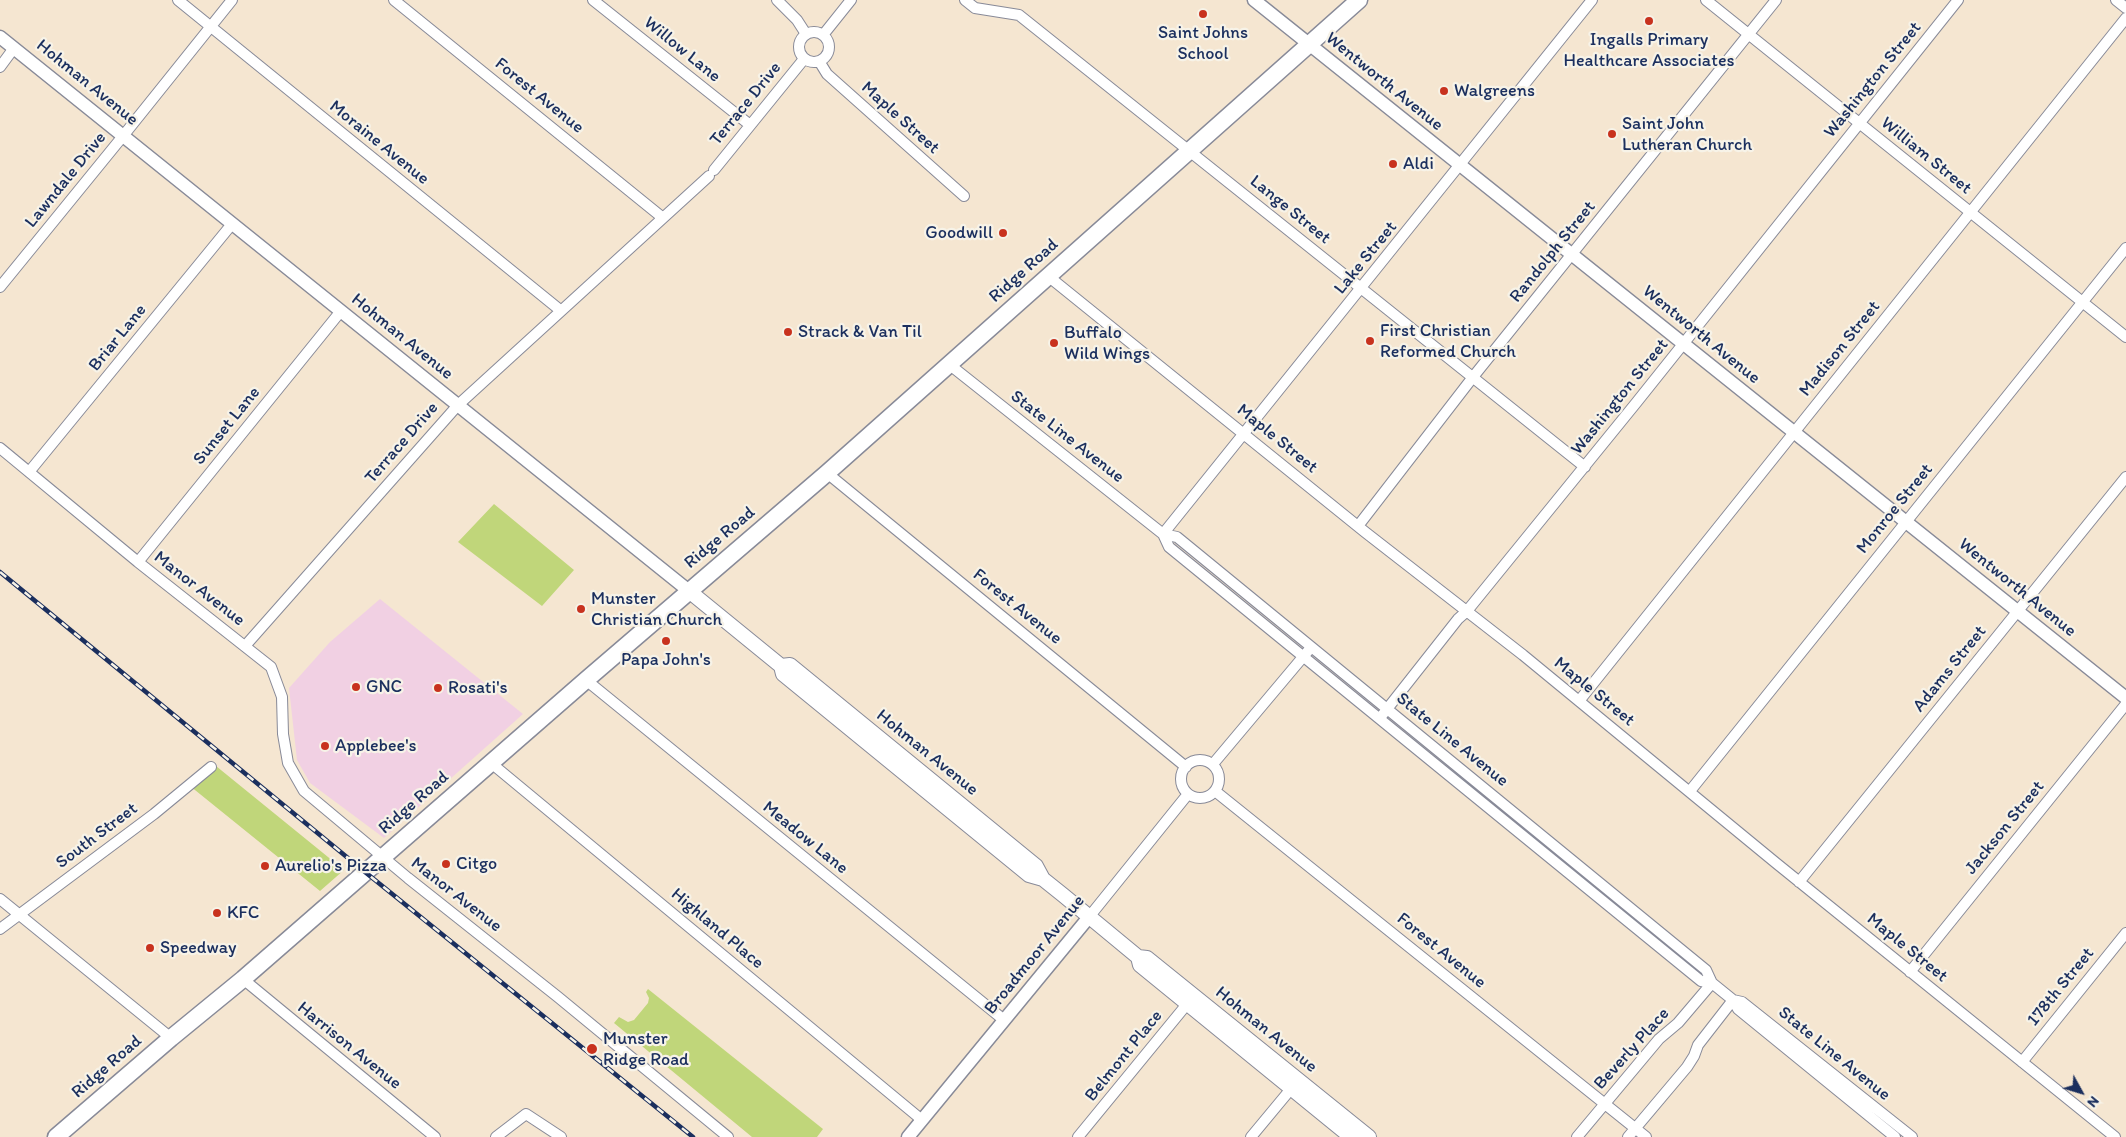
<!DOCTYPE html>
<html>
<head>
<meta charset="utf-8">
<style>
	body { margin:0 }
	#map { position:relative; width:2126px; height:1137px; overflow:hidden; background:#f5e6d1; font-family:Itim,sans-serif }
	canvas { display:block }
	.north { position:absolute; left:2056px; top:1067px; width:50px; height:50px; -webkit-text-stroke:4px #f7f3e8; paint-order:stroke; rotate:129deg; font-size:14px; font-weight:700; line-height:20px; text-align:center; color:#1b2f5e }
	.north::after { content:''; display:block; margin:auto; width:18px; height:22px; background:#1b2f5e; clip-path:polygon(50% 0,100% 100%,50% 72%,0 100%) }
</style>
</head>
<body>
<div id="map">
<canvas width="2126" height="1137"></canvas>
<div class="north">N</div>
</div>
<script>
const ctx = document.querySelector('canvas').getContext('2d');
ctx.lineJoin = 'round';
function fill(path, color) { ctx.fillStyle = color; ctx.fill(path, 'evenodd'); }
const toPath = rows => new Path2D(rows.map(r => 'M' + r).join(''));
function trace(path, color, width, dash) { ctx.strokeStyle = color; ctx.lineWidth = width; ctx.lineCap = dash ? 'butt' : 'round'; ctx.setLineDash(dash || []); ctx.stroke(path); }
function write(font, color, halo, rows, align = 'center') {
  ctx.font = font + ' Itim,sans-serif'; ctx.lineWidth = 4.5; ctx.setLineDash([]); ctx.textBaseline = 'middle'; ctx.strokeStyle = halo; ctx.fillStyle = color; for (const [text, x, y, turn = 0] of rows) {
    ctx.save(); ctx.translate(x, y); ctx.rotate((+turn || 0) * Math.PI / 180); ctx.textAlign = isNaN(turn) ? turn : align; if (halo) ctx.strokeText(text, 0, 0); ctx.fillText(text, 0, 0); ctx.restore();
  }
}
const built = toPath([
	[380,599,523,714,384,838,310,783,297,760,289,688,330,642]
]);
const green = toPath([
	[494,504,574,570,542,606,458,542],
	[216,766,344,870,320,891,190,786],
	[648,989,823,1129,817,1137,752,1137,614,1023,619,1017,628,1022,634,1020,648,1003,649,998,646,992]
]);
const minor = toPath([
	[178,0,560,310],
	[394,0,663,218],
	[593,0,750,125],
	[777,0,797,20,806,34],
	[965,0,975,8,1019,15,1585,467],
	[1706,0,2126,337],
	[2116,0,2126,8],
	'799 47a15 15 0 1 1 30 0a15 15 0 1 1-30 0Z',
	[823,35,851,0],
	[819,61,827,74,964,196],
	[0,67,14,48],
	[714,170,804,59],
	[1048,276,1365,532,1523,655,1776,863,2115,1137],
	[0,287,123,136,232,0],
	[950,365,1163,534,1169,547,1701,981,1712,983,1733,1000,1742,1002,1912,1137],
	[0,448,138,562,271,667,282,697,283,734,288,763,304,791,408,878,558,997,728,1137],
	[29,472,232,224],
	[827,473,1186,767],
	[1358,526,1473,377,1776,0],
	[1163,534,1177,537,1706,970,1712,983],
	[1163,534,1592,0],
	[138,562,341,311],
	[245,646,458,405,709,176],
	[586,680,1004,1020],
	[1579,701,2126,18],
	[1380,718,1458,619,1467,611,1636,403,1958,0],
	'1181 779a19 19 0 1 1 38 0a19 19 0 1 1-38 0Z',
	[491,763,922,1120],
	[1213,764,1308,651],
	[1215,791,1646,1137],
	[1690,791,2126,248],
	[1799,882,2126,477],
	[0,899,171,1038],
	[1089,917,1188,794],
	[0,929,154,814,211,767],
	[1910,972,2126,704],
	[243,979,435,1137],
	[1733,1000,1738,1009,1895,1137],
	[2022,1062,2126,933],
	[496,1137,526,1114,561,1137],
	[1078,1137,1192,998],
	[1251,1137,1295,1084],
	[1577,1137,1659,1039,1678,1023,1712,983],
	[1628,1137,1687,1067,1694,1056,1698,1045,1733,1000]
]);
const tertiary = toPath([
	[1254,0,2126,698],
	[0,37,689,591],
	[908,1137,1089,917]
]);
const secondary = toPath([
	[689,591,781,666,783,674,1029,875,1043,879,1063,895,1138,957,1140,965,1351,1137],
	[781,666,790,665,1036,866,1043,879],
	[1138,957,1147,958,1369,1137]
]);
const primary = toPath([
	[56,1137,171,1038,243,979,586,680,827,473,1359,0]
]);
const rail = toPath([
	[0,572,365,872,693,1137]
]);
const markers = [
	[1203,14,5,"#c8321e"],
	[1649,21,5,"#c8321e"],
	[1444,91,5,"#c8321e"],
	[1612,134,5,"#c8321e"],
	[1393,164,5,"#c8321e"],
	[1003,233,5,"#c8321e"],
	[788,332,5,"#c8321e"],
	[1370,341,5,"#c8321e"],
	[1054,343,5,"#c8321e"],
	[581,609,5,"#c8321e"],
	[666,641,5,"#c8321e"],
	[356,687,5,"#c8321e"],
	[438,688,5,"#c8321e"],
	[325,746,5,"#c8321e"],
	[446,864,5,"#c8321e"],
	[265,866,5,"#c8321e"],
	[217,913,5,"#c8321e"],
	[150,948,5,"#c8321e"],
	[592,1049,6,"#c8321e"]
];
const poiNames = [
	["Saint Johns",1203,33,"center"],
	["School",1203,54,"center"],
	["Ingalls Primary",1649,40,"center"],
	["Healthcare Associates",1649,61,"center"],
	["Walgreens",1454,91],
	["Saint John",1622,124],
	["Lutheran Church",1622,145],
	["Aldi",1403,164],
	["Goodwill",993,233,"right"],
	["First Christian",1380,331],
	["Reformed Church",1380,352],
	["Strack & Van Til",798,332],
	["Buffalo",1064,333],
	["Wild Wings",1064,354],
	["Munster",591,599],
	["Christian Church",591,620],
	["Papa John's",666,660,"center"],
	["GNC",366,687],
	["Rosati's",448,688],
	["Applebee's",335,746],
	["Citgo",456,864],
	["Aurelio's Pizza",275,866],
	["KFC",227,913],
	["Speedway",160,948],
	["Munster",603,1039],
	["Ridge Road",603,1060]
];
const streetNames = [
	["Willow Lane",682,50,39],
	["Washington Street",1873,80,-51],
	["Wentworth Avenue",1384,82,39],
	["Hohman Avenue",87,83,39],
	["Forest Avenue",539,96,39],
	["Terrace Drive",746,104,-51],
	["Maple Street",900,118,42],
	["Moraine Avenue",379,143,39],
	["William Street",1926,156,39],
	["Lawndale Drive",66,180,-51],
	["Lange Street",1290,210,39],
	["Randolph Street",1553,252,-51],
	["Lake Street",1366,258,-51],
	["Ridge Road",1024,271,-42],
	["Wentworth Avenue",1701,335,39],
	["Hohman Avenue",402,337,39],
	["Briar Lane",118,338,-51],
	["Madison Street",1840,349,-51],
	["Washington Street",1620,397,-51],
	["Sunset Lane",227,426,-51],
	["State Line Avenue",1067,437,38],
	["Maple Street",1277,439,39],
	["Terrace Drive",402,443,-49],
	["Monroe Street",1895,509,-51],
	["Ridge Road",720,538,-40],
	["Wentworth Avenue",2017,588,39],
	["Manor Avenue",199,589,38],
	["Forest Avenue",1017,607,39],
	["Adams Street",1950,669,-51],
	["Maple Street",1594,692,39],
	["State Line Avenue",1452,740,39],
	["Hohman Avenue",927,753,39],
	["Ridge Road",414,803,-41],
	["Jackson Street",2005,828,-51],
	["South Street",97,836,-37],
	["Meadow Lane",805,838,39],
	["Manor Avenue",456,895,38],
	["Highland Place",717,929,40],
	["Maple Street",1907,948,39],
	["Forest Avenue",1441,951,39],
	["Broadmoor Avenue",1035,955,-51],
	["178th Street",2061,987,-51],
	["Hohman Avenue",1266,1030,39],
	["Harrison Avenue",349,1046,39],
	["Beverly Place",1632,1049,-48],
	["State Line Avenue",1834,1054,39],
	["Belmont Place",1124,1056,-51],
	["Ridge Road",107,1067,-41]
];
fill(built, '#f1d0e3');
fill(green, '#c0d67a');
trace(minor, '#888a98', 12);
trace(tertiary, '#888a98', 15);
trace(secondary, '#888a98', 16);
trace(primary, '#888a98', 19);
trace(minor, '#fff', 10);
trace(tertiary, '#fff', 12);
trace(secondary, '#fff', 14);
trace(primary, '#fff', 16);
trace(rail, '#1b2f5e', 4.5);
trace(rail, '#f7f3e8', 2.5, [8]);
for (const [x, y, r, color] of markers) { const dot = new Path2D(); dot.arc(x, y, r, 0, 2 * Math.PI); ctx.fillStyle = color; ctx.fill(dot); trace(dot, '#f7f3e8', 2); }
write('18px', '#1b2f5e', '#f7f3e8', poiNames, 'left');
write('18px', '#1b2f5e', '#f7f3e8', streetNames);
</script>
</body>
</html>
